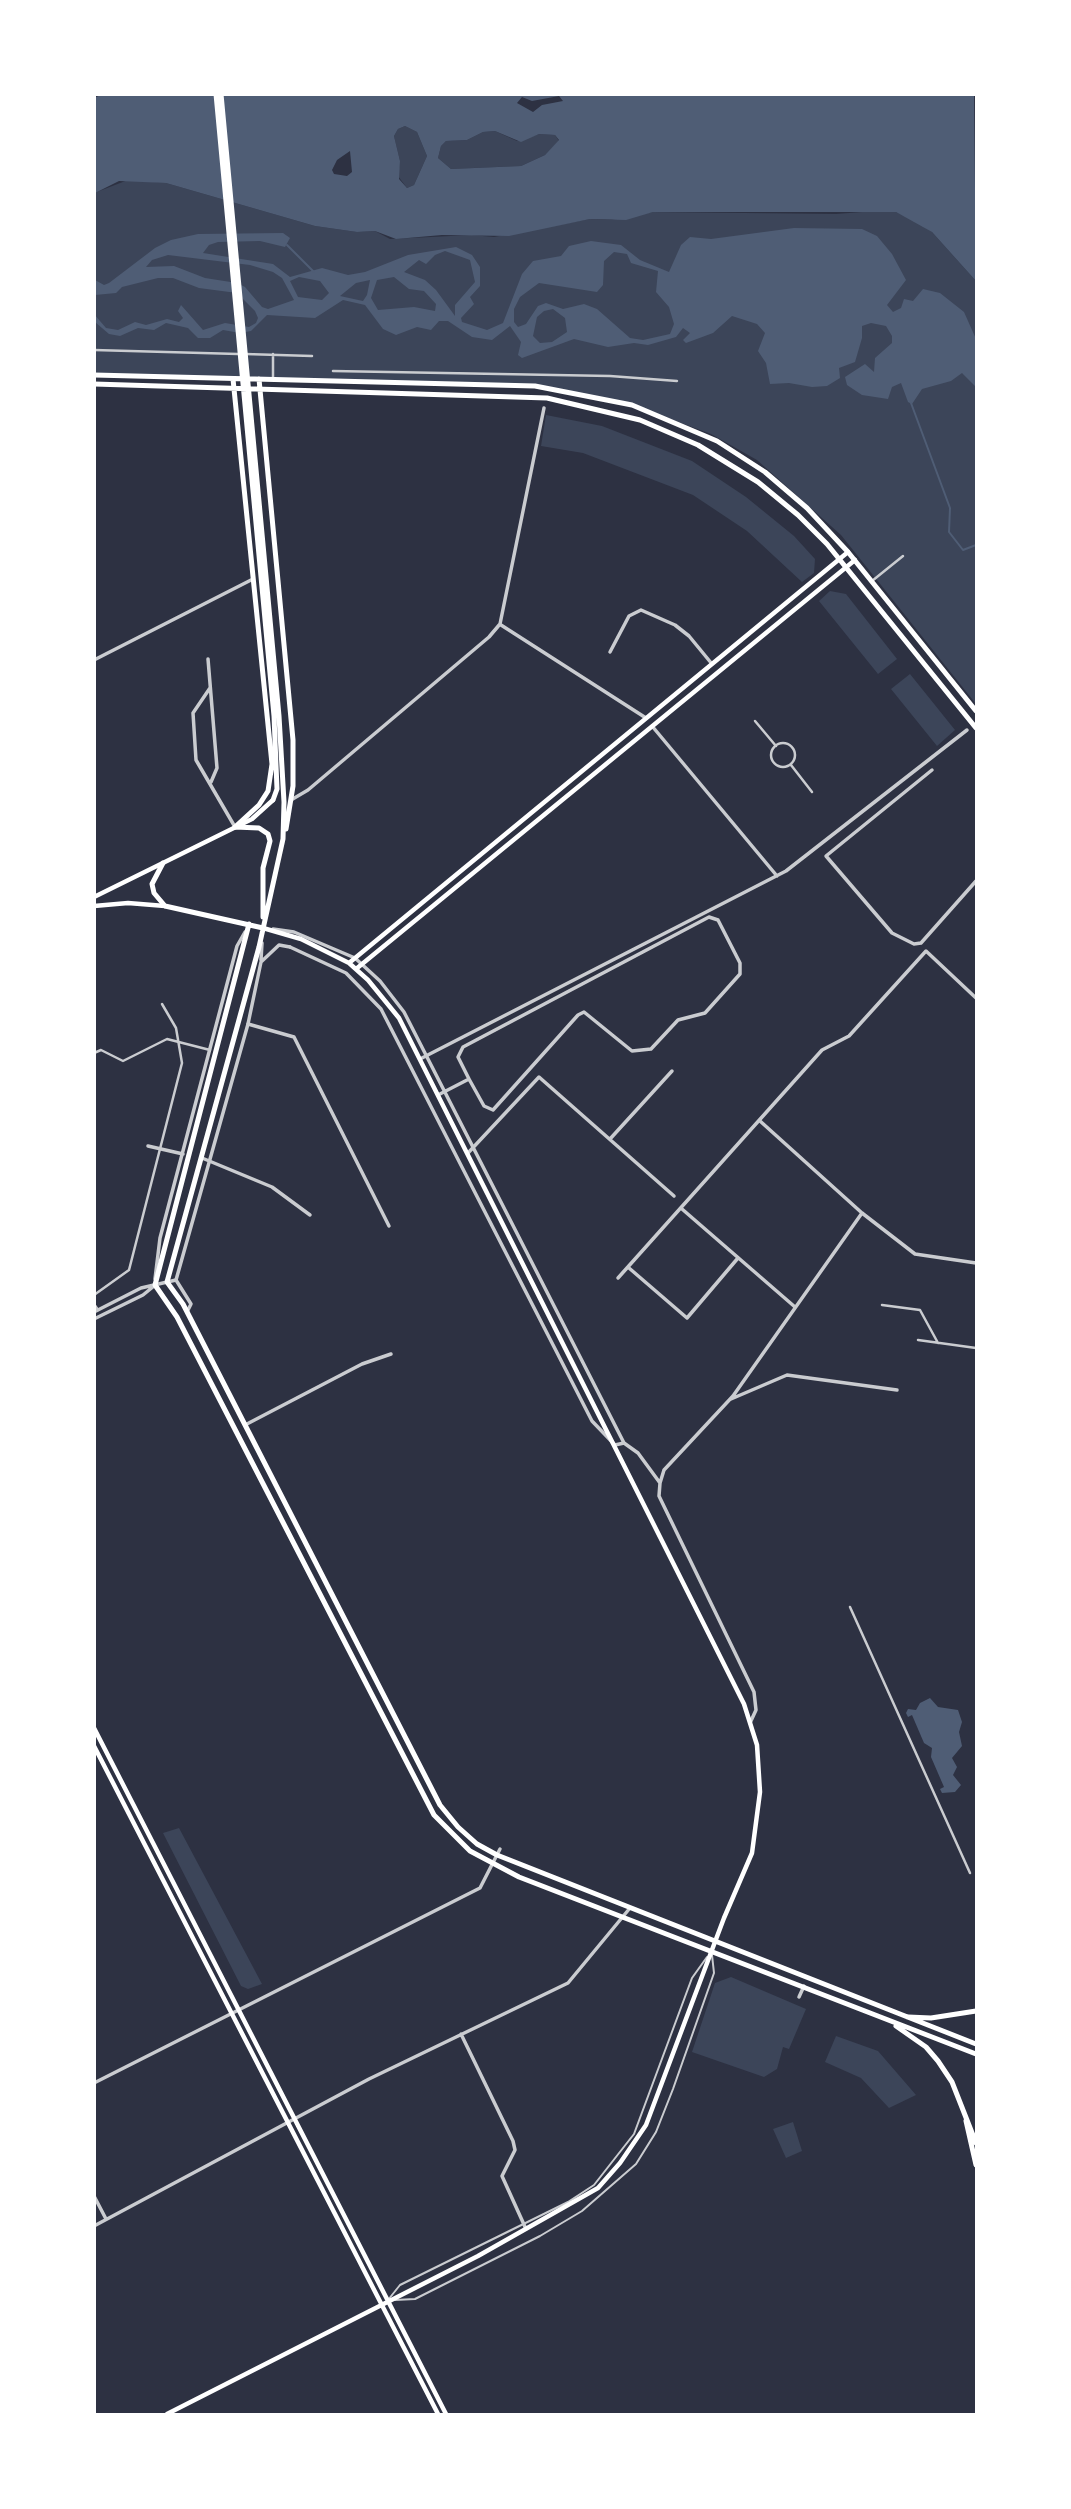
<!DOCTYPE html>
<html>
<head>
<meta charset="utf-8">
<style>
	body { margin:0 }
	#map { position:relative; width:1071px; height:2509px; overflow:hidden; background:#2d3142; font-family:"Roboto Condensed",sans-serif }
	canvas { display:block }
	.frame { position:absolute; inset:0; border:96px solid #fff; pointer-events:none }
</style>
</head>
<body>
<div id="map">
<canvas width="1071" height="2509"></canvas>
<div class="frame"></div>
</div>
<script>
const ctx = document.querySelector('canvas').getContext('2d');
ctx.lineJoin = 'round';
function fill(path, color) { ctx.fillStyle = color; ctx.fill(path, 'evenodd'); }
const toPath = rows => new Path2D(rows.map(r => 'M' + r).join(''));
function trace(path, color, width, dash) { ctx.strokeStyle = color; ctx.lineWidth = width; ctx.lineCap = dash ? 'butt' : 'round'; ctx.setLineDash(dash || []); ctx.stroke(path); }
const green = toPath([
	[405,126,417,132,427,156,414,185,407,188,398,176,400,161,394,136,398,129],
	[495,131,517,141,539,134,555,135,559,141,545,155,521,166,451,169,438,158,441,146,446,141,467,140,483,132],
	[128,180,166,183,315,226,357,232,375,231,390,239,471,235,494,237,590,219,612,220,653,212,836,214,875,211,896,212,918,222,932,232,976,281,976,704,841,535,757,460,711,434,632,405,535,386,95,375,94,193],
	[546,415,602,426,692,461,746,497,794,536,815,559,814,573,802,582,747,531,693,495,583,453,541,446],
	[830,591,846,594,897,659,878,674,819,601],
	[910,674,955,730,937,746,891,689],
	[179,1828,262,1984,248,1989,241,1986,163,1833],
	[731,1977,806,2009,789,2049,783,2047,777,2069,764,2077,692,2052,715,1983],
	[836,2036,878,2051,916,2095,889,2108,861,2078,825,2062],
	[793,2122,802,2151,786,2158,773,2129]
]);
const water = toPath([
	[103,94,974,95,976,281,932,232,896,212,653,212,626,220,590,219,509,236,442,235,396,239,375,231,357,232,315,226,166,183,119,181,95,193,94,98],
	[559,96,563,101,542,105,533,112,517,103,522,97,532,101],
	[405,126,417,132,427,156,414,185,407,188,399,179,400,161,394,136,398,129],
	[495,131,521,142,539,134,555,135,559,140,545,155,521,166,451,169,438,158,441,146,446,141,467,140,483,132],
	[350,151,352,172,347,176,334,174,332,170,337,160],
	[794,228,862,229,877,236,892,254,906,280,887,305,893,312,901,308,904,299,913,301,923,289,940,293,964,312,976,339,976,387,962,373,951,381,922,389,912,404,908,402,901,383,892,387,888,399,862,395,847,385,845,377,865,364,874,372,875,358,892,343,892,336,886,326,871,323,862,326,862,338,855,362,839,368,840,378,827,386,812,387,789,383,770,384,766,363,758,351,765,333,757,324,732,316,713,333,686,343,683,340,690,333,683,328,676,337,648,345,634,343,608,347,574,339,522,358,518,355,521,342,510,326,492,340,472,337,448,321,439,321,431,330,417,327,396,335,383,329,365,305,343,300,315,318,267,315,251,331,240,333,223,330,210,338,198,338,188,328,166,323,154,330,138,328,120,336,109,334,95,322,94,314,106,328,118,330,135,322,146,325,167,319,179,322,183,318,178,311,181,305,203,330,225,323,249,327,256,323,258,318,255,311,237,293,199,288,173,278,158,278,122,287,116,293,95,295,95,280,104,285,109,283,155,248,171,240,198,234,283,233,290,238,285,247,260,241,218,242,209,245,203,253,273,264,290,277,322,268,348,275,365,272,408,255,456,247,472,255,480,267,480,286,470,297,474,304,461,318,462,322,487,330,503,323,522,274,533,261,561,256,569,246,591,241,621,245,640,260,669,272,681,245,690,237,711,239],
	[445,251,470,260,475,282,455,305,455,316,436,290,425,280,404,272,419,260,426,264,435,255],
	[614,252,627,254,631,263,658,271,656,292,669,307,674,324,670,334,643,340,630,338,597,309,584,304,563,309,546,303,538,306,526,324,518,327,514,322,514,309,520,297,539,283,597,292,603,285,604,261],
	[168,255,250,265,273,272,282,278,294,300,268,309,262,307,245,287,237,283,205,278,174,266,146,267,152,260],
	[299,277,320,281,329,293,322,300,298,297,290,281],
	[394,277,409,289,424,291,436,304,435,311,414,307,378,310,371,298,377,280],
	[370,280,367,295,363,301,340,296,356,283],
	[553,309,565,318,567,332,552,342,540,343,533,336,537,317,544,311],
	[930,1698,938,1707,958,1710,962,1722,959,1732,962,1746,952,1758,957,1767,953,1775,961,1785,955,1792,942,1793,940,1789,944,1787,931,1757,932,1748,924,1743,912,1715,908,1717,906,1713,908,1709,916,1710,920,1703]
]);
const stream = toPath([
	[287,245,314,272],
	[911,403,950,508,949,532,963,550,976,545],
	[976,405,976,481]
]);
const service = toPath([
	[388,2300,400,2285,568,2202,594,2185,634,2134,692,1978,707,1957],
	[395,2300,415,2299,540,2236,582,2211,636,2164,656,2132,673,2089,714,1973,712,1955]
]);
const pedestrian = toPath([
	[94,350,238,354],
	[245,354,312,356],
	[333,371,610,376,677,381],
	[273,379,273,354],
	[872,581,903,556],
	[755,721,776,746],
	'771 755a12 12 0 1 1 24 0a12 12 0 1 1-24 0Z',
	[791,765,812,792],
	[94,1053,101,1050,123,1061,167,1039,210,1050],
	[94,1295,129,1270,182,1063,176,1028,162,1004],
	[94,1304,98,1310],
	[882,1305,920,1310,938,1343],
	[918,1340,976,1348],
	[850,1607,970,1873]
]);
const minor = toPath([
	[501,625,646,718],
	[610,652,629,616,641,610,675,625,689,636,712,664],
	[208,659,217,768,211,782],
	[94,660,253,579],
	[210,688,193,713,196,760,235,827],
	[652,726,777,876],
	[932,770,826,856,892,933,914,944,921,943,976,881],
	[291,800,308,790,489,637,500,624,544,408],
	[273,929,294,932,355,958,380,981,404,1012,624,1443],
	[290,947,346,973,381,1009,592,1421,615,1445,624,1443,638,1453,660,1483],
	[420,1059,786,871,967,730],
	[438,1095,469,1079,484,1106,493,1110,578,1015,584,1012,632,1051,651,1049,678,1020,705,1013,740,974,740,963,718,920,709,917,463,1047,458,1057,469,1079],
	[760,1121,862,1213,915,1254,976,1263],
	[610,1139,672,1071],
	[148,1146,183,1154],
	[468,1153,539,1077,674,1196],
	[682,1209,795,1307],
	[629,1268,687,1318,738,1258],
	[618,1278,822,1050,849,1036,926,951,976,998],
	[155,1279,160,1238,237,946,245,932],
	[187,1312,191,1304,176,1280,248,1024,294,1037,389,1226],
	[731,1399,787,1375,897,1390],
	[245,1425,362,1364,391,1354],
	[750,1723,756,1710,754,1692,659,1496,660,1483,664,1470,733,1396,862,1213],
	[799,1997,804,1986],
	[461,2034,513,2141,515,2150,502,2176,526,2229],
	[94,2196,106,2219],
	[94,2226,369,2079,568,1983,630,1908]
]);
const tertiary = toPath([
	[261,960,262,943],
	[248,1024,261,962,279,945,290,947],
	[202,1158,272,1187,310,1215],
	[94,1312,141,1288,176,1280],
	[94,1319,143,1295,154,1286],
	[94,2083,480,1888,500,1849]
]);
const secondary = toPath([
	[94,897,252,819,273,800],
	[94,906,128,903,165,906],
	[349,963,848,552],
	[356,969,855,560],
	[94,1728,446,2414],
	[94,1746,438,2414],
	[167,2414,478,2256,598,2188,620,2163,646,2125,724,1918,752,1853,760,1792,757,1745,744,1704,399,1018,368,980,349,963,301,939,263,928]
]);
const primary = toPath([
	[216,94,274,716,277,789,273,800],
	[221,94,279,716,284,802,283,839,259,947,167,1282,183,1304,440,1805,458,1827,477,1844,497,1855,976,2044],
	[94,375,535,386,632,405,717,441,765,472,807,508,848,552,976,711],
	[233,379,272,764,268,791,259,805,235,827],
	[259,379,293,740,293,786,286,829],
	[94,384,547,398,640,420,698,445,758,482,798,515,827,544,976,728],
	[235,827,259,828,268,834,270,841,263,868,263,917],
	[163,863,152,884,154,893,165,906,263,928],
	[249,924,155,1285,177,1317,434,1815,470,1851,519,1877,976,2054],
	[908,2017,931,2018,976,2011],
	[896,2026,926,2047,938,2061,952,2082,976,2143],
	[966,2121,976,2165]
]);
fill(green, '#3c4559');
fill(water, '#4f5d75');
trace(stream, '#4f5d75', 2);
trace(service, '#caccd0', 2);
trace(pedestrian, '#caccd0', 2.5);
trace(minor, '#caccd0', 3.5);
trace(tertiary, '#caccd0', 3.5);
trace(secondary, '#fff', 4.5);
trace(primary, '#fff', 5);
</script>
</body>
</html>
